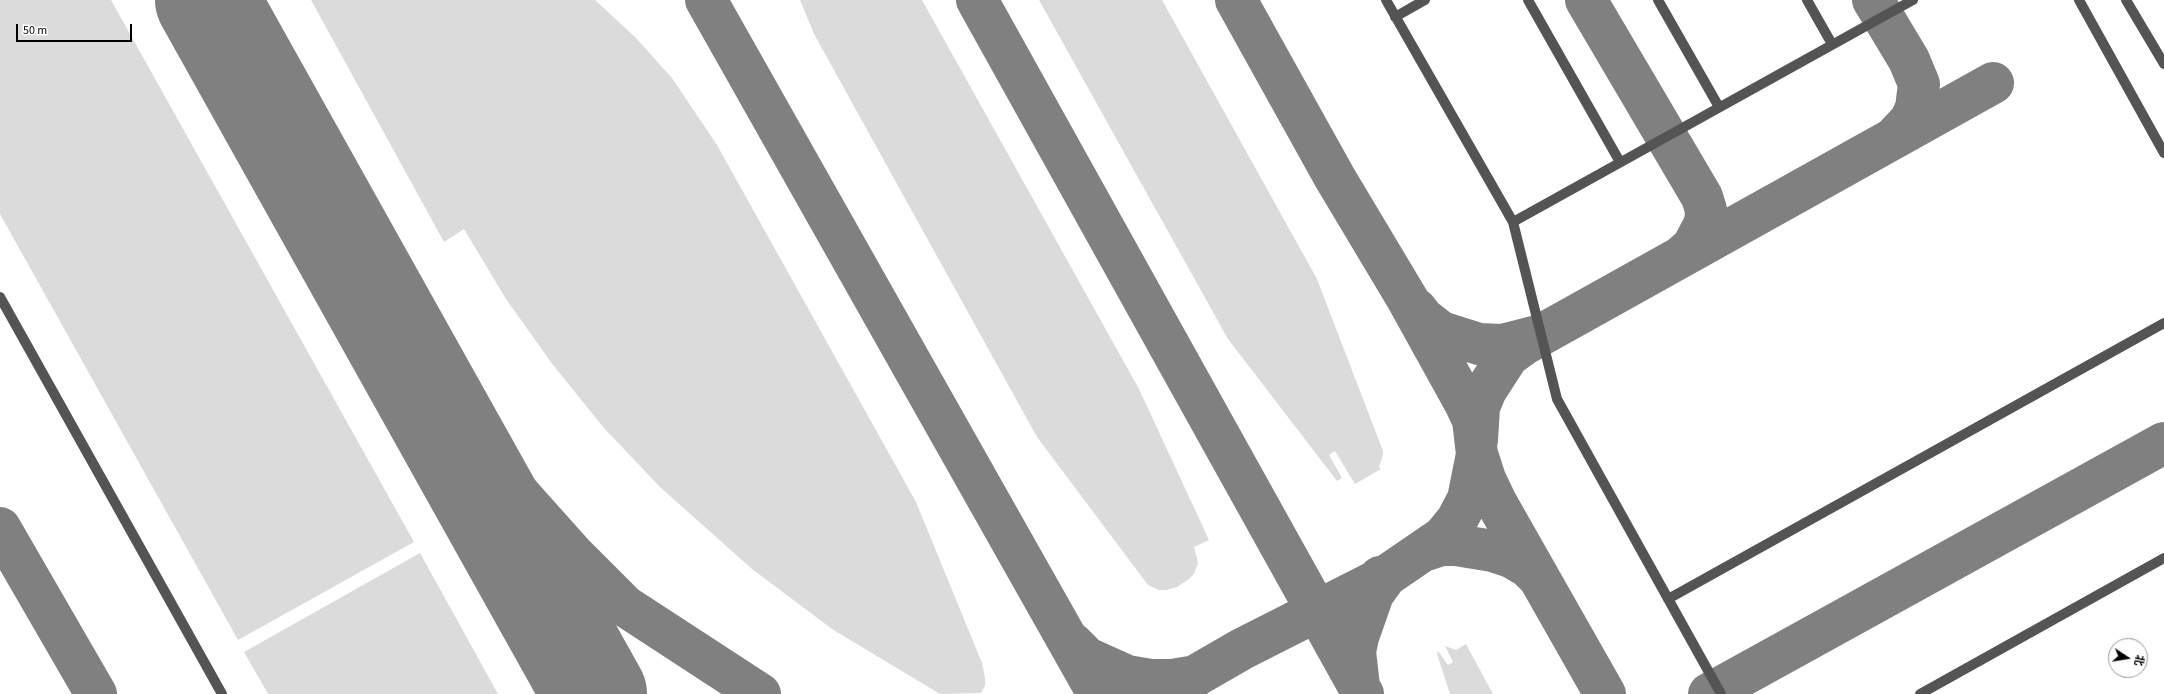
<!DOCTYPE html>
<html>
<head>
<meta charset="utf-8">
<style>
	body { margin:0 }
	#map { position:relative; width:2164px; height:694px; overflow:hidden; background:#fff; font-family:"Source Sans 3","Noto Sans SC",sans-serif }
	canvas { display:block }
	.north { position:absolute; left:2108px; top:638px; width:40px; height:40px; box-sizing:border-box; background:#fff; border:1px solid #999; border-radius:50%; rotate:102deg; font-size:11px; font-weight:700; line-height:16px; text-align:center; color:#000 }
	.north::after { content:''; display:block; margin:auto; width:14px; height:18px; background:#000; clip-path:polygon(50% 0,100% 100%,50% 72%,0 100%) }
	.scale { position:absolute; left:16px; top:24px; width:116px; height:18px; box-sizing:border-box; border:2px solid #000; border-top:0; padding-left:5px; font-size:12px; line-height:14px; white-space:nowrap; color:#000; -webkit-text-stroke:3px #fff; paint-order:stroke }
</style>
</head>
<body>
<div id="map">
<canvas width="2164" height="694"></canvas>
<div class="north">北</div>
<div class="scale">50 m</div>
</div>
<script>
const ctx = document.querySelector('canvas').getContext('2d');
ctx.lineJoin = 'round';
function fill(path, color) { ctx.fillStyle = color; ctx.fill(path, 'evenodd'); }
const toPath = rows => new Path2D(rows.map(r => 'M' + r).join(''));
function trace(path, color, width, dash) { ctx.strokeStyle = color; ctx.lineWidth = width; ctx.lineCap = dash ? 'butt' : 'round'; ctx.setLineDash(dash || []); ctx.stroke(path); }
const green = toPath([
	[0,0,111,0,414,542,238,640,0,214],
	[311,0,595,0,636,38,672,78,717,145,916,502,982,663,985,678,985,686,981,693,940,694,832,629,752,569,660,487,604,428,553,365,506,299,464,229,444,242],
	[800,0,922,0,1139,389,1209,540,1194,547,1198,563,1194,574,1189,579,1177,587,1166,590,1159,590,1148,585,1037,437,814,34],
	[1039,0,1162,0,1317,279,1383,451,1383,455,1379,467,1381,469,1355,484,1335,451,1329,455,1342,478,1337,481,1228,339],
	[420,553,498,694,268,694,244,652],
	[1466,644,1493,694,1450,694,1437,654,1438,651,1448,665,1453,662,1445,646,1456,650]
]);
const taxiway = toPath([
	[211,0,219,24],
	[706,0,1098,694],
	[977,0,1363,694],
	[1586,0,1702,197,1706,210,1705,223,1693,246,1683,255],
	[1873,0,1909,60,1919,84,1916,108,1910,121,1894,138],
	[1416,309,1423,318,1441,332,1479,344,1502,345,1537,336],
	[407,362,482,452,530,506,573,554,625,606,760,694],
	[1477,440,1479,407,1486,390,1508,356,1523,345,1993,83],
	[1477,454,1485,479,1496,502,1605,694],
	[0,528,96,694],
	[1426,550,1441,545,1456,545,1493,551,1511,557,1528,567,1539,578],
	[1072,643,1087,658,1127,676,1151,680,1172,680,1196,676],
	[1359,686,1355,652,1358,637,1373,594,1386,576,1380,577],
	[1164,694,1242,649,1386,576,1443,537,1457,520,1468,499,1477,454,1473,420,1465,403,1408,300,1335,178,1236,0],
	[1709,694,2164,443]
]);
const runway = toPath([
	[207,0,595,694]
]);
const minor = toPath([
	[1386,0,1513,222,1557,399,1721,694],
	[1528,0,1620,162],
	[1658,0,1719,107],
	[1807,0,1832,44],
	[2079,0,2164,153],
	[2126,0,2164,64],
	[1395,17,1425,0],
	[1513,222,1913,0],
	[0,297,222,694],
	[1668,599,2164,323],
	[1920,694,2164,558]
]);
fill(green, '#dbdbdb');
trace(taxiway, '#808080', 42);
trace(runway, '#808080', 104);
trace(minor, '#545454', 10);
</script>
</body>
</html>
